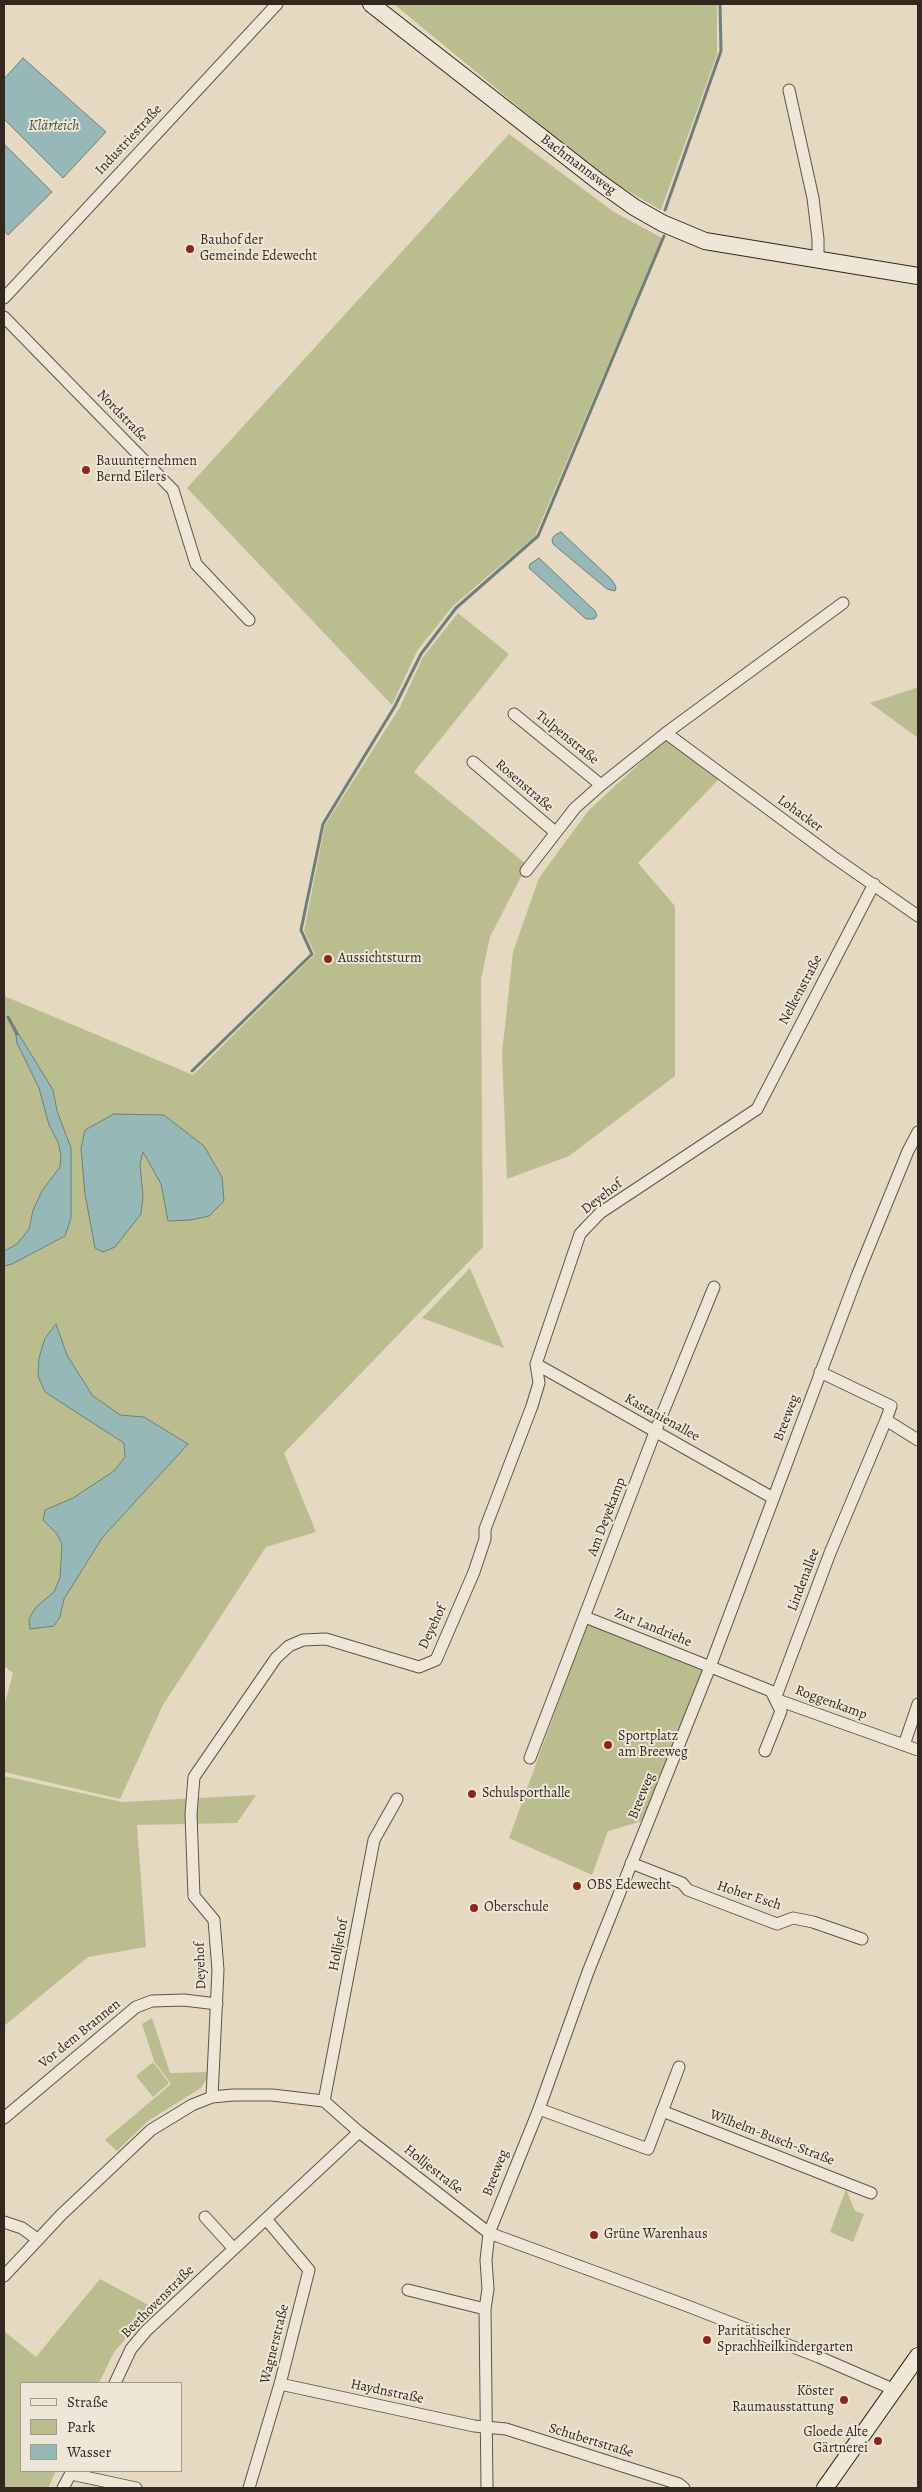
<!DOCTYPE html>
<html>
<head>
<meta charset="utf-8">
<style>
	body { margin:0 }
	#map { position:relative; width:922px; height:2492px; overflow:hidden; background:#e5d9c1; font-family:Alegreya,serif }
	canvas { display:block }
	.frame { position:absolute; inset:0; border:5px solid #332820; pointer-events:none }
	.legend { position:absolute; left:20px; top:2382px; width:162px; height:90px; box-sizing:border-box; background:#eee6d7; border:1px solid #a39a8e; margin:0; padding:6px 9px; list-style:none; font-size:15px; color:#332820 }
	.legend li { display:flex; align-items:center; gap:10px; height:25px }
	.legend b { width:25px; border:1px solid #a39a8e }
</style>
</head>
<body>
<div id="map">
<canvas width="922" height="2492"></canvas>
<div class="frame"></div>
<ul class="legend">
<li><b style="height:6px;background:#eee6d7"></b>Straße</li>
<li><b style="height:14px;background:#babe8f"></b>Park</li>
<li><b style="height:14px;background:#96b9b7"></b>Wasser</li>
</ul>
</div>
<script>
const ctx = document.querySelector('canvas').getContext('2d');
ctx.lineJoin = 'round';
function fill(path, color) { ctx.fillStyle = color; ctx.fill(path, 'evenodd'); }
const toPath = rows => new Path2D(rows.map(r => 'M' + r).join(''));
function trace(path, color, width, dash) { ctx.strokeStyle = color; ctx.lineWidth = width; ctx.lineCap = dash ? 'butt' : 'round'; ctx.setLineDash(dash || []); ctx.stroke(path); }
function write(font, color, halo, rows, align = 'center') {
  ctx.font = font + ' Alegreya,serif'; ctx.lineWidth = 4; ctx.setLineDash([]); ctx.textBaseline = 'middle'; ctx.strokeStyle = halo; ctx.fillStyle = color; for (const [text, x, y, turn = 0] of rows) {
    ctx.save(); ctx.translate(x, y); ctx.rotate((+turn || 0) * Math.PI / 180); ctx.textAlign = isNaN(turn) ? turn : align; if (halo) ctx.strokeText(text, 0, 0); ctx.fillText(text, 0, 0); ctx.restore();
  }
}
const green = toPath([
	[394,4,717,4,717,55,661,210,602,176],
	[509,134,614,212,662,238,535,536,453,606,417,651,392,705,187,488],
	[458,613,509,654,414,772,527,865,490,937,481,979,483,1247,284,1453,316,1532,266,1547,163,1705,120,1799,4,1772,4,1706,13,1673,4,1666,4,996,193,1075,315,954,304,931,325,825,400,707,423,657],
	[918,687,918,738,870,703,913,689],
	[666,739,720,778,638,863,675,906,675,1076,569,1156,507,1179,502,1053,513,952,539,878,588,811],
	[470,1268,504,1348,422,1318],
	[587,1624,704,1669,643,1821,608,1831,592,1875,509,1838],
	[4,1776,122,1802,256,1795,237,1823,137,1825,146,1947,88,1957,4,2026],
	[152,2018,170,2073,211,2072,201,2088,148,2121,117,2151,105,2140,171,2084,154,2061,142,2024],
	[153,2062,169,2083,153,2097,136,2076],
	[846,2189,855,2211,864,2214,853,2242,830,2232],
	[100,2279,154,2308,114,2352,99,2383,21,2383,21,2471,56,2471,48,2488,4,2488,4,2331,36,2357]
]);
const water = toPath([
	[23,58,106,132,63,178,4,119,4,79,23,58],
	[4,144,52,192,8,235,4,230,4,144],
	[561,532,612,580,616,587,615,591,607,589,553,544,552,539,555,535,561,532],
	[539,558,595,611,597,616,594,619,586,619,529,568,530,564,539,558],
	[15,1028,53,1090,57,1111,71,1148,71,1218,65,1236,12,1264,4,1266,4,1251,17,1244,29,1229,33,1210,42,1191,60,1167,61,1155,58,1142,49,1125,39,1088,17,1043,15,1028],
	[114,1114,164,1115,204,1146,222,1177,224,1201,209,1216,191,1220,168,1221,161,1184,143,1152,140,1164,143,1196,141,1214,115,1247,103,1252,95,1248,85,1194,81,1148,85,1130,114,1114],
	[56,1324,67,1355,92,1395,120,1415,144,1417,188,1444,102,1538,64,1599,60,1617,54,1626,30,1629,29,1619,36,1607,54,1592,60,1578,62,1544,57,1534,43,1520,45,1510,73,1498,114,1471,125,1457,124,1443,45,1392,38,1376,39,1358,45,1338,56,1324]
]);
const stream = toPath([
	[665,210,721,51,720,4],
	[8,1017,17,1034],
	[192,1071,312,954,301,930,323,824,395,706,421,654,456,608,538,536,664,236]
]);
const street = toPath([
	[789,90,813,198,818,239,818,260],
	[4,298,277,4],
	[4,317,173,490,196,564,249,620],
	[514,714,601,785],
	[666,733,832,856,918,916],
	[473,762,555,832],
	[526,871,575,808,601,785,666,733,843,603],
	[536,1364,773,1498],
	[820,1372,891,1406,886,1420,918,1440],
	[585,1617,771,1691,775,1699,918,1750],
	[904,1745,918,1704],
	[765,1751,781,1711,775,1699,830,1553,886,1420],
	[530,1758,655,1432,714,1287],
	[631,1863,682,1883,688,1890,777,1924,793,1918,813,1922,862,1939],
	[212,2097,218,1970,214,1920,194,1896,191,1814,194,1777,276,1658,289,1646,303,1640,326,1639,419,1667,436,1660,474,1572,485,1539,485,1529,532,1406,539,1383,536,1364,580,1234,600,1213,757,1109,874,884],
	[324,2101,374,1840,397,1799],
	[539,2109,648,2149,679,2067],
	[662,2111,871,2193],
	[4,2118,136,2007,152,2001,184,2000,217,2004],
	[205,2217,234,2249],
	[4,2222,22,2228,37,2239],
	[4,2276,61,2215,151,2130,192,2105,212,2097,233,2095,272,2095,324,2101,359,2132,489,2233,685,2305,819,2357,895,2390],
	[408,2290,485,2309],
	[115,2383,131,2349,146,2331,359,2132],
	[280,2384,474,2426,506,2429,679,2484,684,2488],
	[71,2474,136,2488],
	[63,2488,72,2471],
	[249,2488,280,2384,309,2270,266,2219],
	[487,2488,485,2309,488,2289,486,2260,489,2233,539,2109,588,1972,710,1667,857,1276,908,1151,918,1132]
]);
const secondary = toPath([
	[371,4,599,182,634,207,662,223,705,241,918,276],
	[825,2488,918,2356]
]);
const markers = [
	[190,249,5,"#8f2418"],
	[86,470,5,"#8f2418"],
	[328,959,5,"#8f2418"],
	[608,1745,5,"#8f2418"],
	[472,1794,5,"#8f2418"],
	[577,1886,5,"#8f2418"],
	[474,1908,5,"#8f2418"],
	[594,2235,5,"#8f2418"],
	[707,2340,5,"#8f2418"],
	[844,2400,5,"#8f2418"],
	[878,2441,5,"#8f2418"]
];
const streetNames = [
	["Industriestraße",129,140,-47],
	["Bachmannsweg",578,165,37],
	["Nordstraße",122,416,46],
	["Tulpenstraße",567,738,39],
	["Rosenstraße",524,786,41],
	["Lohacker",800,814,36],
	["Nelkenstraße",801,990,-62],
	["Deyehof",602,1197,-38],
	["Kastanienallee",662,1418,29],
	["Breeweg",787,1418,-69],
	["Am Deyekamp",607,1517,-69],
	["Lindenallee",804,1580,-69],
	["Deyehof",433,1627,-65],
	["Zur Landriehe",653,1628,22],
	["Roggenkamp",831,1703,20],
	["Breeweg",642,1796,-68],
	["Hoher Esch",749,1896,18],
	["Holljehof",339,1945,-79],
	["Deyehof",201,1966,-92],
	["Vor dem Brannen",80,2034,-39],
	["Wilhelm-Busch-Straße",772,2138,21],
	["Holljestraße",433,2170,38],
	["Breeweg",496,2173,-69],
	["Beethovenstraße",158,2302,-45],
	["Wagnerstraße",275,2344,-76],
	["Haydnstraße",387,2392,12],
	["Schubertstraße",591,2441,17]
];
const poiNames = [
	["Bauhof der",200,241],
	["Gemeinde Edewecht",200,257],
	["Bauunternehmen",96,462],
	["Bernd Eilers",96,478],
	["Aussichtsturm",338,959],
	["Sportplatz",618,1737],
	["am Breeweg",618,1753],
	["Schulsporthalle",482,1794],
	["OBS Edewecht",587,1886],
	["Oberschule",484,1908],
	["Grüne Warenhaus",604,2235],
	["Paritätischer",717,2332],
	["Sprachheilkindergarten",717,2348],
	["Köster",834,2392,"right"],
	["Raumausstattung",834,2408,"right"],
	["Gloede Alte",868,2433,"right"],
	["Gärtnerei",868,2449,"right"]
];
const waterNames = [
	["Klärteich",54,126]
];
fill(green, '#babe8f');
fill(water, '#96b9b7');
trace(water, '#6e7f7b', 1);
trace(stream, '#6e7f7b', 3);
trace(street, '#605448', 13);
trace(secondary, '#332820', 18);
trace(street, '#eee6d7', 11);
trace(secondary, '#eee6d7', 16);
for (const [x, y, r, color] of markers) { const dot = new Path2D(); dot.arc(x, y, r, 0, 2 * Math.PI); ctx.fillStyle = color; ctx.fill(dot); trace(dot, '#eee6d7', 2); }
write('14px', '#332820', '#eee6d7', streetNames);
write('14px', '#332820', '#eee6d7', poiNames, 'left');
write('italic 15px', '#4c4c46', '#eee6d7', waterNames);
</script>
</body>
</html>
